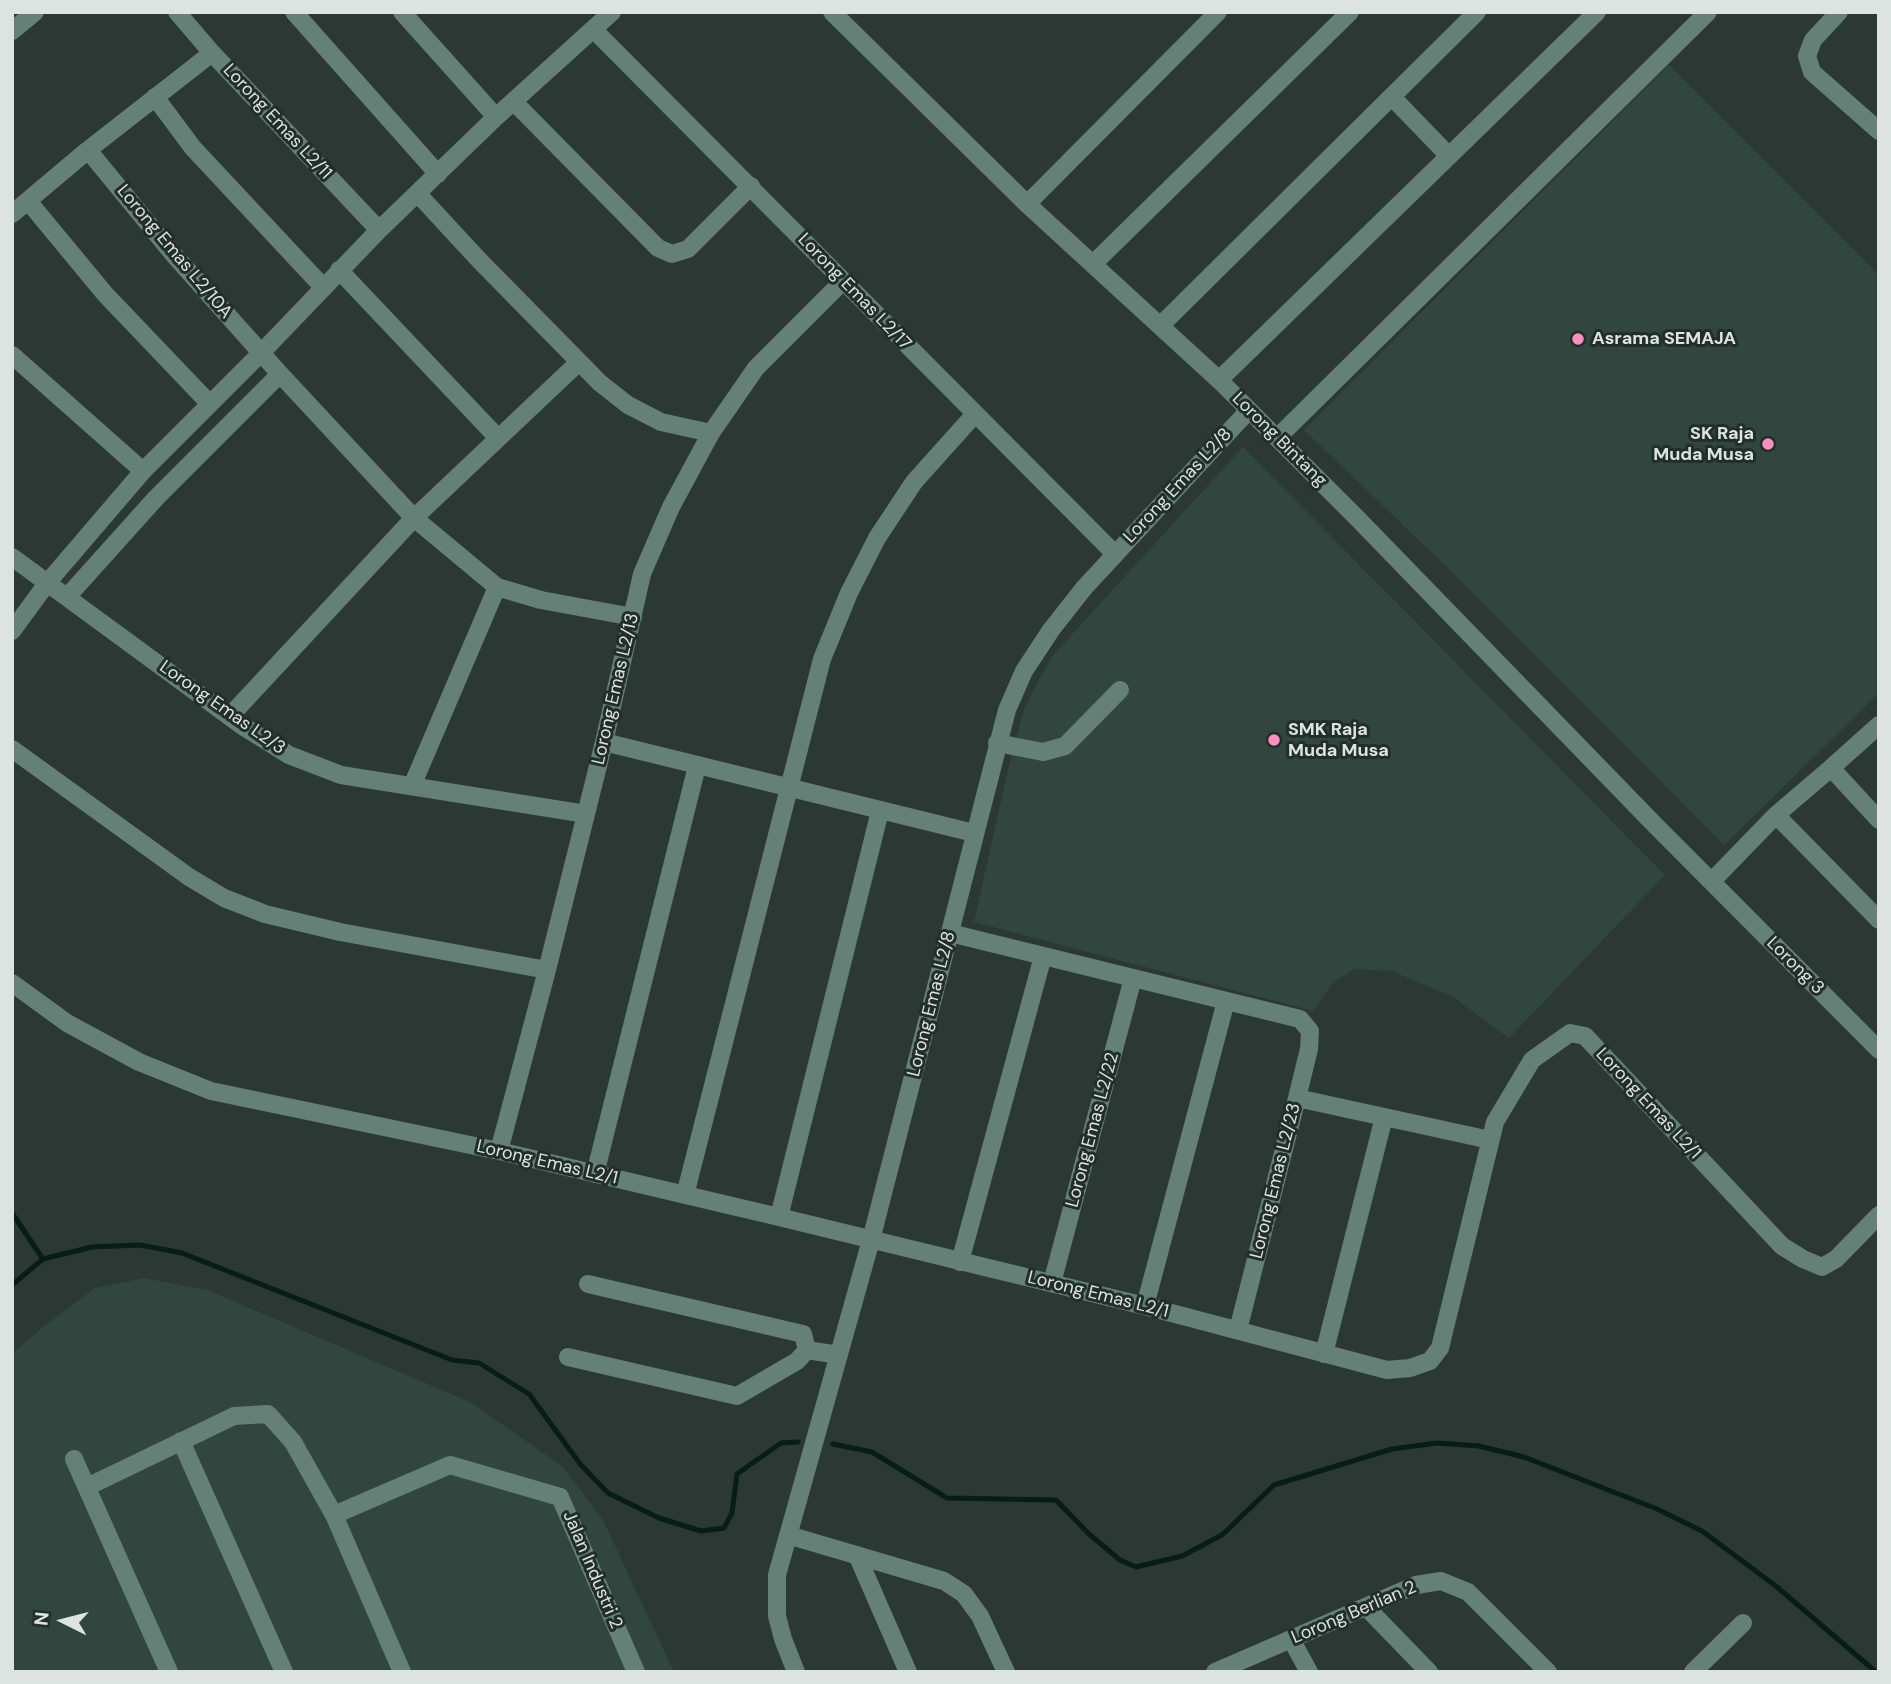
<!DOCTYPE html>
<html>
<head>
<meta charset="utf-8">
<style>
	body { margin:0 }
	#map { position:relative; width:1891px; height:1684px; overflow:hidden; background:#2c3834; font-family:"DM Sans",sans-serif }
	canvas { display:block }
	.frame { position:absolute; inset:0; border:14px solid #dce3e0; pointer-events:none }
	.north { position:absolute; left:28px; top:1586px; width:70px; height:70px; -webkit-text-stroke:5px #222e2a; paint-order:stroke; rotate:276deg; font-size:19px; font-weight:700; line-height:28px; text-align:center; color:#dce3e0 }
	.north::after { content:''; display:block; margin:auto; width:24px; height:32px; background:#dce3e0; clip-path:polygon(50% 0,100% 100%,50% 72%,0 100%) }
</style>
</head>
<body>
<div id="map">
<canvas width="1891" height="1684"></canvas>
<div class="frame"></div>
<div class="north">N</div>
</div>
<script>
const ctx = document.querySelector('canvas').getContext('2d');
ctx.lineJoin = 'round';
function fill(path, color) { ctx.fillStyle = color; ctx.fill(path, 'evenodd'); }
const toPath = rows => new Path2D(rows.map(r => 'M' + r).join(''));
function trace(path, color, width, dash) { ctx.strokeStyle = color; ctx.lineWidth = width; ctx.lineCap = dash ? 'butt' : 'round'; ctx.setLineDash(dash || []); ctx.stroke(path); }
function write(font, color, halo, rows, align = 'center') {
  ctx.font = font + ' "DM Sans",sans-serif'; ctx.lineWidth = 6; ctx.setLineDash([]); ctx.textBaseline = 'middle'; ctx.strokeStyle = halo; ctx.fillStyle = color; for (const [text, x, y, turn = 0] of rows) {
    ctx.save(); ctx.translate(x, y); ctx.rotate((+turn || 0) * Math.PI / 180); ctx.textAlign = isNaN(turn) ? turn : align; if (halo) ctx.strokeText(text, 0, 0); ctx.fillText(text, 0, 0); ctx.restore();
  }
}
const built = toPath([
	[1669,65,1879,275,1879,693,1724,845,1451,571,1304,430],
	[1243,447,1665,875,1509,1038,1453,997,1392,971,1354,969,1333,983,1313,1011,974,922,1008,770,1024,709,1043,672,1055,653],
	[144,1278,207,1290,470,1402,562,1466,603,1520,674,1672,12,1672,12,1354,42,1328,95,1288]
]);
const stream = toPath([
	[12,1213,43,1259],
	[12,1285,43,1259,92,1247,140,1245,182,1253,452,1360,479,1363,529,1394,581,1465,608,1493,659,1518,701,1531,724,1528,732,1513,737,1474,781,1443,798,1442],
	[833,1444,872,1452,947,1498,1056,1500,1089,1534,1120,1560,1136,1567,1182,1556,1222,1535,1274,1485,1392,1449,1437,1443,1479,1446,1524,1457,1657,1509,1702,1531,1777,1587,1876,1672]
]);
const minor = toPath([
	[177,12,212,53,379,230],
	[294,12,438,174],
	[402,12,496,117],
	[832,12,1027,204,1219,380,1359,520,1654,824,1879,1050],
	[1839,12,1813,40,1807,56,1812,72,1879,131],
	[594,30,1115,554],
	[12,31,35,12],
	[155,97,193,148,323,287],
	[1392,97,1449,156],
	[514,102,658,248,672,254,688,249,751,186],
	[88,150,174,255,280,374,414,518,497,587,541,600,633,617],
	[417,193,479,260,600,383,628,405,661,422,711,433],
	[28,201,105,294,210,404],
	[1027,204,1218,12],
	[12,214,88,150,212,53],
	[1093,264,1350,12],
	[339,270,498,438],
	[1160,326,1477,12],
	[12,355,143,471],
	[1219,380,1597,12],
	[1277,438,1708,12],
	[12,557,241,725,289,755,341,775,586,814],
	[67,597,156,498,280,374],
	[12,631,48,582,143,471,261,353,379,230,496,117,612,12],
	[230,716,414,518,579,362],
	[1879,725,1831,768,1879,820],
	[604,742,974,833],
	[997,743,1043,752,1065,746,1120,690],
	[12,749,189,877,224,898,265,914,340,932,547,970],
	[412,786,497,587],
	[1776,815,1879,920],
	[1712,881,1776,815,1831,768],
	[950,933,1300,1019,1310,1031,1309,1049,1297,1098,1238,1330],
	[12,983,67,1023,139,1062,211,1091,499,1151,779,1217,1145,1306,1387,1370,1410,1368,1430,1361,1440,1348,1495,1122,1532,1060,1570,1033,1585,1036,1782,1246,1803,1259,1822,1267,1836,1259,1879,1215],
	[1297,1098,1490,1140],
	[499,1151,547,970,604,742,642,574,671,507,711,433,756,368,843,281],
	[595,1174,697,766],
	[685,1195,822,659,849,593,877,538,914,482,975,414],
	[779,1217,880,811],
	[960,1262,1043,956],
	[1052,1283,1133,978],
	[588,1284,803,1334,807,1350],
	[1145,1306,1226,1001],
	[1324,1354,1384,1117],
	[568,1357,737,1396,797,1361,807,1350,839,1355],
	[181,1441,284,1672],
	[74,1459,169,1672],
	[87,1487,234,1416,268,1414,293,1442,334,1515,402,1672],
	[334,1515,450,1465,560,1497,636,1672],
	[788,1535,944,1581,964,1594,980,1616,1006,1672],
	[857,1555,908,1672],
	[1366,1607,1429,1672],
	[1291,1639,1309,1672],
	[796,1672,783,1639,777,1616,777,1575,871,1240,1007,710,1024,671,1051,630,1084,588,1249,410],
	[1215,1672,1416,1585,1441,1581,1468,1592,1548,1672],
	[1693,1672,1743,1623]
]);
const markers = [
	[1578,339,7,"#fd8ec0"],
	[1768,444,7,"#fd8ec0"],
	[1274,740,7,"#fd8ec0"]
];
const streetNames = [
	["Lorong Emas L2/11",277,122,47],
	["Lorong Emas L2/10A",174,252,50],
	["Lorong Emas L2/17",854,292,46],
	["Lorong Bintang",1279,440,45],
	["Lorong Emas L2/8",1178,486,-47],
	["Lorong Emas L2/13",616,689,-77],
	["Lorong Emas L2/3",222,708,35],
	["Lorong 3",1795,966,45],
	["Lorong Emas L2/8",932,1004,-76],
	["Lorong Emas L2/1",1648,1104,47],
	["Lorong Emas L2/22",1093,1130,-75],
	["Lorong Emas L2/1",547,1163,13],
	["Lorong Emas L2/23",1276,1181,-76],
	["Lorong Emas L2/1",1098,1295,14],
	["Jalan Industri 2",592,1570,67],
	["Lorong Berlian 2",1354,1613,-23]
];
const poiNames = [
	["Asrama SEMAJA",1592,339],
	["SK Raja",1754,434,"right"],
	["Muda Musa",1754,455,"right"],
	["SMK Raja",1288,730],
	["Muda Musa",1288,751]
];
fill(built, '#324640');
trace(stream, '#071d17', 5);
trace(minor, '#648077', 18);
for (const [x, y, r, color] of markers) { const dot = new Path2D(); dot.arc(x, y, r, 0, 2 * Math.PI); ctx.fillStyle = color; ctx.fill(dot); trace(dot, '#222e2a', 2.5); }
write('18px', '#dce3e0', '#222e2a', streetNames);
write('bold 18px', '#dce3e0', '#222e2a', poiNames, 'left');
</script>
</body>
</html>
